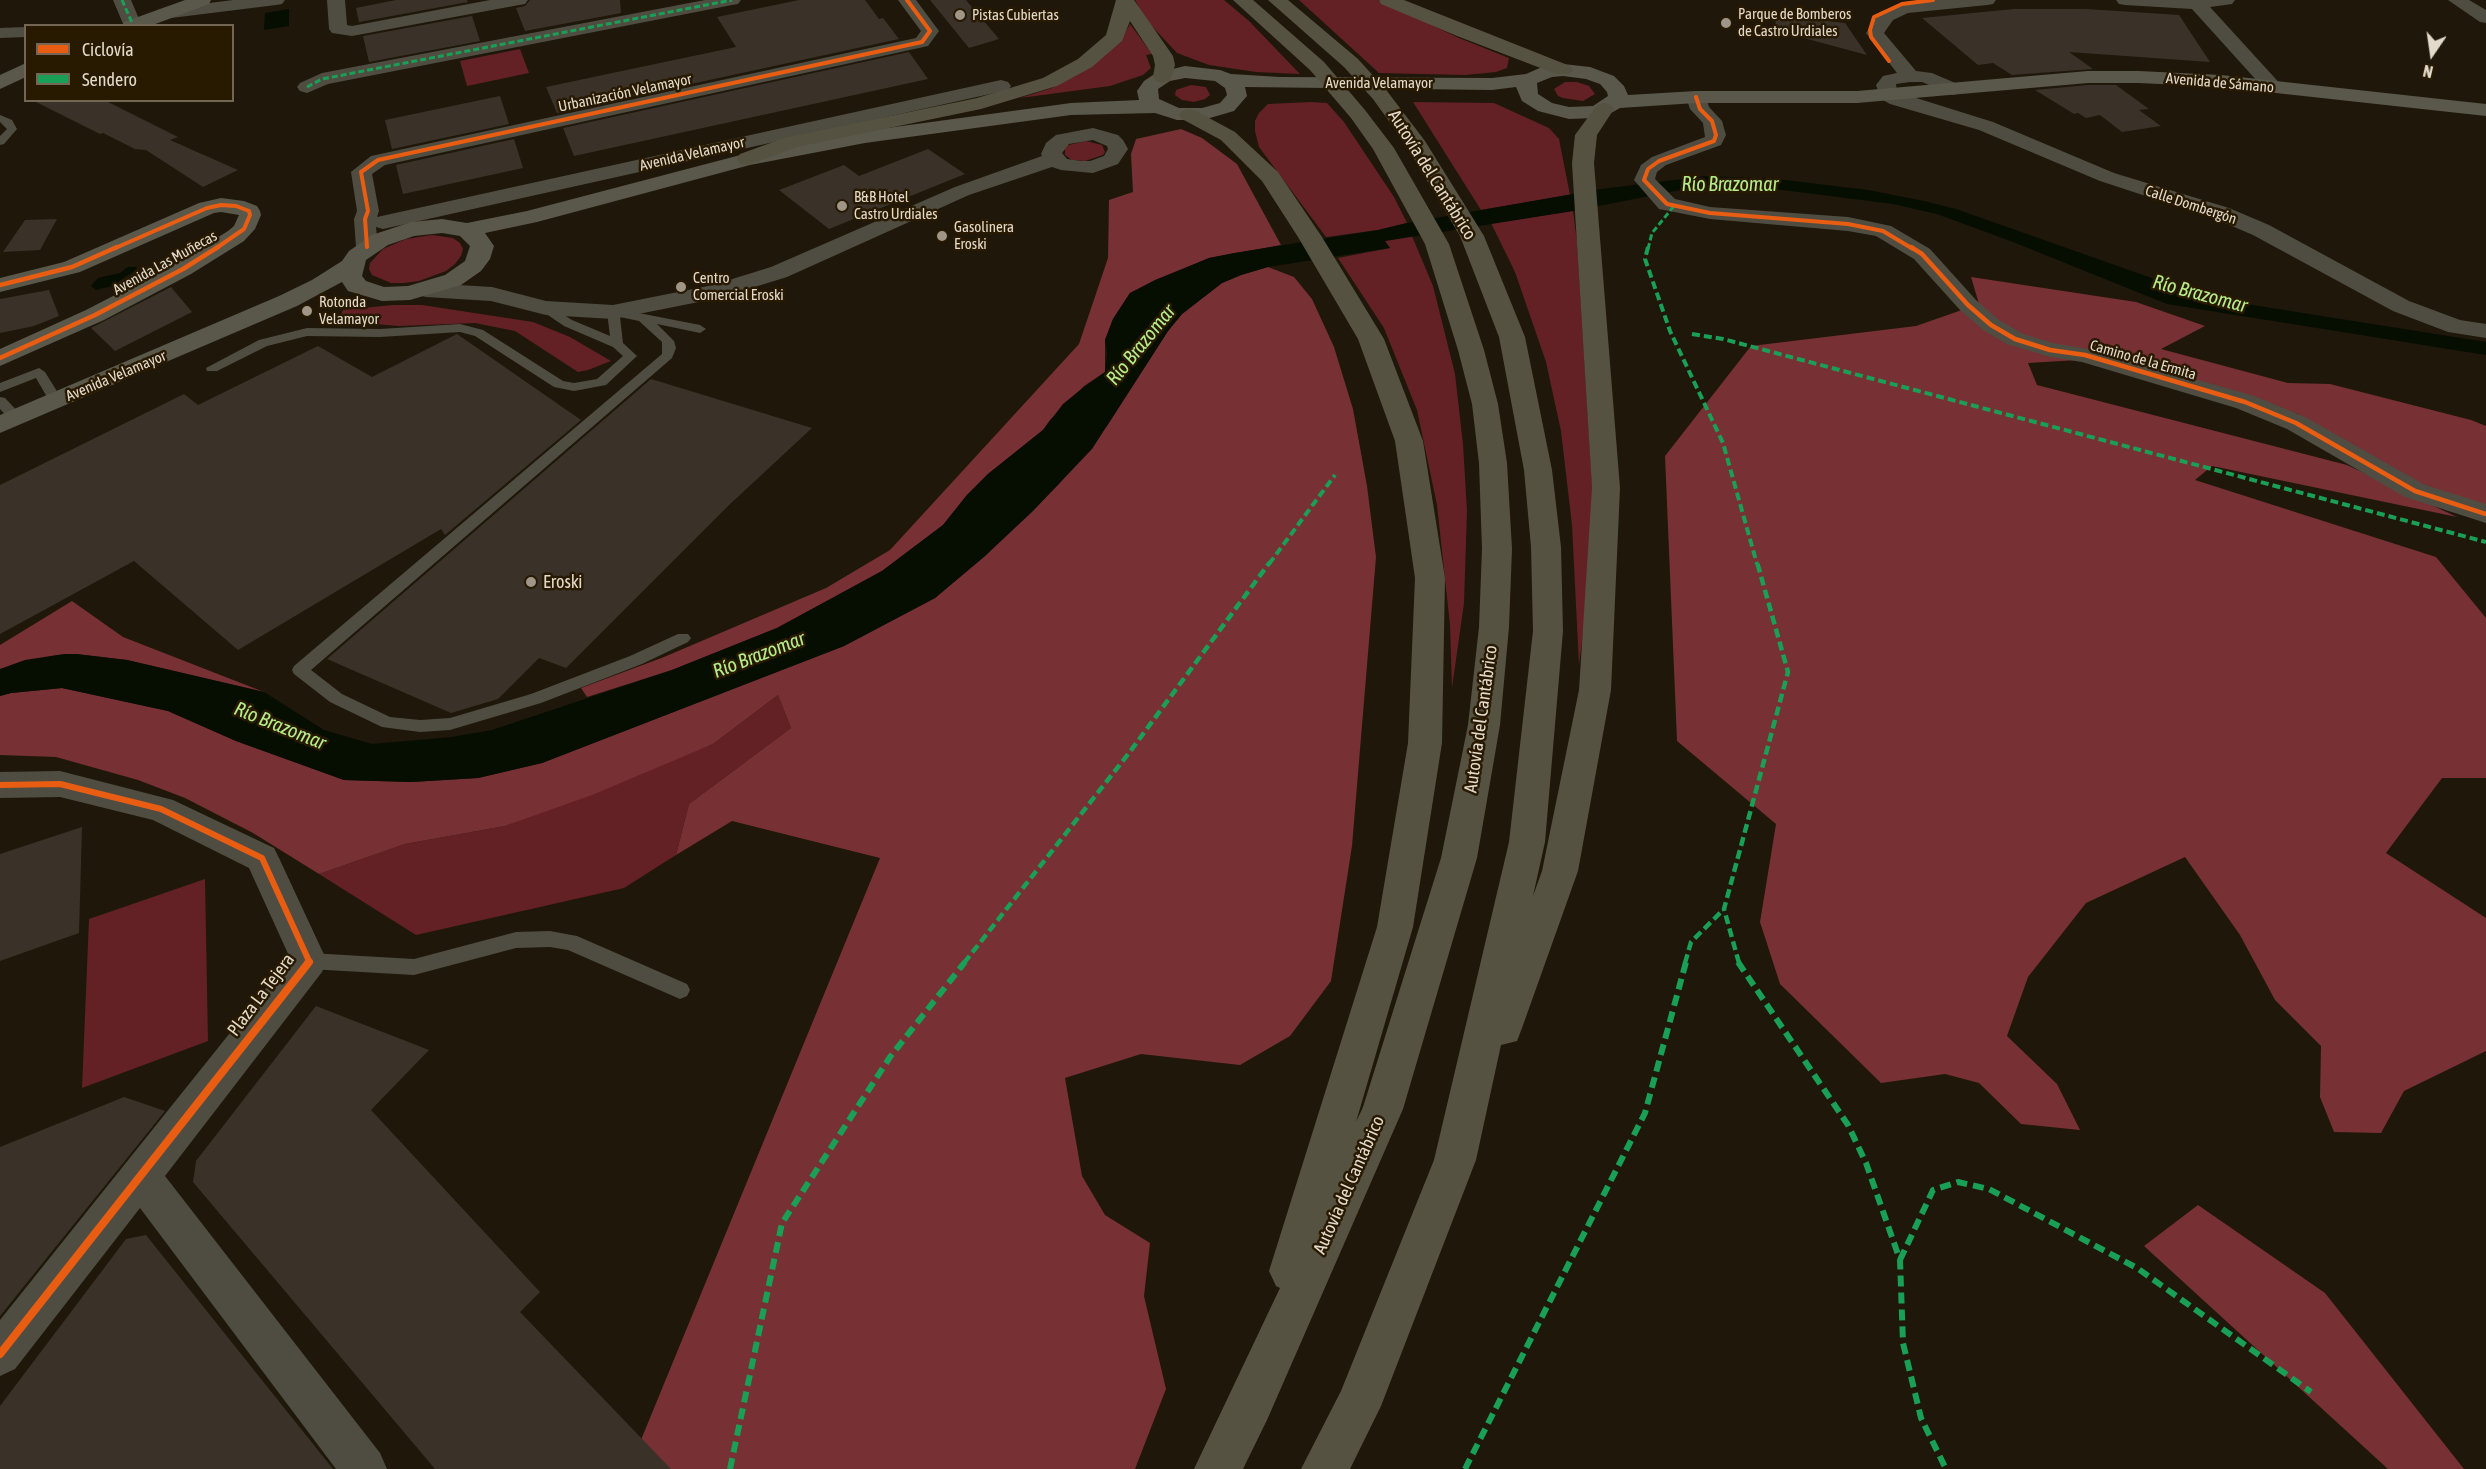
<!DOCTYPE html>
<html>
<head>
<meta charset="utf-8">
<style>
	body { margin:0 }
	#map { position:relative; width:2486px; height:1469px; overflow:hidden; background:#1f170a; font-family:"Asap Condensed",sans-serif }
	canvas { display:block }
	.legend { position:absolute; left:24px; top:24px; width:210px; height:78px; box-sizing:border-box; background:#281901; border:2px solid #736652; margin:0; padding:8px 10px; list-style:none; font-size:18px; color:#e4dacb }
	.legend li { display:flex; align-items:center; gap:12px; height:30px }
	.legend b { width:30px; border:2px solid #736652 }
	.north { position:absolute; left:2402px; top:24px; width:60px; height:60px; -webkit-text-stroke:4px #281901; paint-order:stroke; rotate:193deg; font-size:16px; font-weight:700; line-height:24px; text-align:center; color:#e4dacb }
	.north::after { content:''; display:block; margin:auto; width:21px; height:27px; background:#e4dacb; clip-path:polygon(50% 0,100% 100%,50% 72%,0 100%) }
</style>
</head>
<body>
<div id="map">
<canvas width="2486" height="1469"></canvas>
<ul class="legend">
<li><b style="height:8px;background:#e95d12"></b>Ciclovía</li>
<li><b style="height:8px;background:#1a9f57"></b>Sendero</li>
</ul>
<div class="north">N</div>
</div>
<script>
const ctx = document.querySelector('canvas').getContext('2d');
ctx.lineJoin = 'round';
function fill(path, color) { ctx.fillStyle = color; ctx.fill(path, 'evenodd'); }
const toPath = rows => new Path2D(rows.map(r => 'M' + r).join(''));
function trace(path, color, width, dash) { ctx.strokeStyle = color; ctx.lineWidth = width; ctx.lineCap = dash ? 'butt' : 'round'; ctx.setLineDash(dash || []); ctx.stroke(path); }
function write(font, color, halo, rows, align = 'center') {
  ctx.font = font + ' "Asap Condensed",sans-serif'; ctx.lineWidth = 5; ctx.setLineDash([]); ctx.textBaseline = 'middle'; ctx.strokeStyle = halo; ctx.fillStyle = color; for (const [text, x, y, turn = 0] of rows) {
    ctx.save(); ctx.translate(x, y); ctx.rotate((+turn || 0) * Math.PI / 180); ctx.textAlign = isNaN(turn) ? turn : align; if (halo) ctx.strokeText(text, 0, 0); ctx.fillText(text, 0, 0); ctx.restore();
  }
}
const green = toPath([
	[1135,0,1224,0,1249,21,1300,74,1256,72,1209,65,1177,53,1146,20],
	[1299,0,1378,0,1459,38,1509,58,1507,68,1496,72,1465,75,1379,73],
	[1130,24,1152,54,1146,55,1151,68,1143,75,1110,86,1020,98,1052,88,1092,66,1120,42],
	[520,49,529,73,467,86,460,61],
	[1565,82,1577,82,1589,86,1595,94,1583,101,1563,98,1558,96,1554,89],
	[1191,85,1206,87,1210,95,1205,99,1194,102,1182,100,1175,95,1176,90],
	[1311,102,1327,103,1344,122,1394,197,1407,223,1378,230,1326,237,1259,147,1255,131,1255,121,1259,113,1268,104],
	[1413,102,1494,103,1549,128,1559,139,1570,195,1481,210],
	[1086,141,1102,145,1105,152,1103,155,1085,161,1072,160,1065,155,1065,148,1069,145],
	[1573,211,1577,242,1594,516,1589,585,1579,665,1572,525,1561,431,1546,362,1515,272,1491,223],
	[432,235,453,238,460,243,463,249,461,256,455,264,446,271,419,281,404,283,391,283,372,275,369,269,370,263,383,249,406,239],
	[1412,236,1433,286,1455,374,1463,444,1467,511,1464,603,1452,688,1450,625,1437,505,1417,410,1384,328,1338,258,1390,248,1384,241],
	[393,305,422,305,533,322,570,337,611,361,588,370,578,372,515,331,475,323,399,326,338,321,343,310],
	[778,695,791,728,689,804,676,855,624,888,416,935,319,874,405,844,505,826,713,744],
	[205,879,208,1041,82,1088,89,919]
]);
const forest = toPath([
	[1181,129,1202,138,1237,164,1281,245,1209,258,1130,293,1113,319,1105,340,1105,372,1084,386,1050,420,1043,430,988,474,967,495,943,525,882,571,777,628,672,670,587,697,581,688,664,657,826,588,890,550,1079,344,1108,258,1109,200,1133,192,1131,154,1136,139],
	[1268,267,1294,277,1312,299,1334,347,1353,409,1367,486,1376,557,1352,846,1331,981,1290,1036,1240,1065,1141,1054,1065,1078,1082,1176,1105,1215,1150,1243,1144,1296,1166,1389,1135,1469,629,1469,880,858,732,821,676,855,689,804,791,728,778,695,713,744,592,795,505,826,405,844,319,874,253,833,185,798,138,780,56,757,0,755,0,696,11,693,62,688,168,711,236,741,344,780,411,782,478,778,542,763,844,646,935,598,985,556,1058,485,1107,426,1168,331,1182,314,1222,283,1241,275],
	[1971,277,2136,302,2205,326,2161,349,2288,383,2330,384,2471,420,2486,426,2486,506,2416,483,2298,414,2112,358,2028,363,2037,385,2347,465,2457,517,2212,466,2195,480,2436,557,2486,618,2486,778,2442,778,2386,853,2486,918,2486,1051,2404,1091,2381,1133,2334,1132,2320,1097,2321,1046,2275,1000,2240,935,2185,857,2086,903,2028,977,2007,1036,2057,1084,2080,1130,2021,1124,1979,1083,1945,1074,1881,1083,1780,984,1760,922,1776,824,1677,741,1665,456,1751,346,1916,326,1979,304],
	[72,601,123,637,264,692,127,660,76,654,52,656,0,669,0,645],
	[2198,1205,2325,1293,2464,1469,2388,1469,2144,1246]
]);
const water = toPath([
	[289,9,289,26,264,30,265,13],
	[1707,176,1777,179,1868,190,1924,201,1956,209,2180,288,2246,304,2486,342,2486,355,2167,304,2013,242,1937,214,1893,204,1767,188,1712,186,1680,190,1573,211,1385,241,1390,248,1268,267,1241,275,1222,283,1182,314,1168,331,1092,449,1033,511,985,556,935,598,844,646,542,763,478,778,411,782,344,780,236,741,168,711,62,688,11,693,0,696,0,669,25,660,64,654,76,654,127,660,264,692,324,730,372,744,452,737,492,730,672,670,777,628,882,571,943,525,967,495,988,474,1043,430,1063,404,1079,391,1105,372,1107,353,1105,340,1113,319,1130,293,1155,280,1209,258,1234,253,1378,230,1407,223,1601,189],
	[128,267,136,267,137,269,112,286,96,290,91,286,98,278,120,273]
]);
const building = toPath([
	[396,0,467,0,468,2,359,22,356,8],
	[530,0,620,0,621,13,525,31,516,8,525,6],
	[799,0,865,0,879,19,883,18,899,39,557,113,546,87,736,47,717,17],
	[930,0,966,0,999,39,969,48],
	[2014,9,2086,9,2179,15,2210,62,2069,52,2093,69,2012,75,1993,63,1978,65,1922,18],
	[1777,15,1845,23,1867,55,1774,30],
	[472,16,480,41,369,62,363,36],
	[909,52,928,79,574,156,563,128],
	[2088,85,2116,85,2149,109,2139,110,2161,126,2122,132,2100,115,2086,118,2078,113,2074,114,2035,90],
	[500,96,509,124,392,149,385,120],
	[32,100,104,100,178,137,170,140,238,170,203,187,146,150,135,149,103,133,100,134],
	[514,139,523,168,403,194,396,165],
	[928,149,965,174,829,229,779,190,844,165,859,176],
	[57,219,40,250,3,252,25,220],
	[171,287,192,312,115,351,91,328],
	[49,290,59,316,34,326,0,333,0,299],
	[457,334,581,420,445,535,441,529,238,650,134,561,0,634,0,485,184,394,198,405,318,346,372,377],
	[651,379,812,428,728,506,566,668,539,658,498,699,451,713,327,659],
	[82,827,79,933,0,961,0,854],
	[316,1006,429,1050,371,1110,540,1292,520,1312,671,1469,435,1469,193,1182,196,1161],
	[124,1097,165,1111,0,1316,0,1147],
	[146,1235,333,1469,0,1469,0,1406,126,1239]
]);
const lane = toPath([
	[0,115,12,120,17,129,4,144,0,145,0,136,7,129,0,122,0,115],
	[546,304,572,320,610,336,607,312,613,308,700,325,706,329,700,333,657,324,674,341,676,348,672,358,311,670,342,694,390,717,420,720,450,718,531,694,630,656,678,634,688,634,691,638,688,642,642,664,541,703,450,730,420,732,382,727,330,702,294,674,292,670,294,666,662,354,662,342,639,321,620,317,623,343,637,356,606,385,574,391,554,387,475,336,460,332,380,337,307,336,267,346,217,371,207,371,206,368,259,340,307,328,380,329,460,324,483,330,563,381,574,383,597,379,623,356,613,347,564,326,542,311,540,308,546,304],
	[39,368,45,372,63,401,61,404,51,404,36,378,0,392,0,383,39,368],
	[0,397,5,398,21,415,23,418,21,421,11,421,0,409,0,397],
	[550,931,577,936,687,984,690,990,687,996,680,999,568,950,550,947,516,948,414,975,309,969,302,967,300,961,302,955,309,953,414,959,516,932,550,931]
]);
const street = toPath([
	[113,0,131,0,142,26,124,26,113,0],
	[233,0,285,0,282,4,276,5,163,19,157,18,154,14,157,10,163,9,233,0],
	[327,0,345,0,347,25,352,26,490,0,528,0,525,4,519,5,352,36,332,33,329,29,327,0],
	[705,0,741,0,738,4,732,5,328,84,307,93,300,91,297,87,300,83,322,73,705,0],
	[898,0,916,0,939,31,928,46,385,165,372,174,379,211,377,217,1001,80,1008,82,1011,86,1008,90,383,229,376,227,378,247,375,252,367,254,359,252,356,247,354,219,357,211,351,172,371,156,916,38,921,31,898,0],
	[1932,0,1996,0,1993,4,1987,5,1908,13,1893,20,1884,33,1916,71,1932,73,1960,85,1963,89,1960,93,1953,95,1922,82,1910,82,1896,84,1897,92,1993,122,2114,173,2229,208,2269,225,2409,301,2460,320,2486,324,2486,338,2448,332,2393,311,2253,235,2213,218,2100,181,1979,130,1890,104,1881,99,1876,85,1883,76,1897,73,1866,33,1880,12,1904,3,1932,0],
	[2116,0,2235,0,2232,4,2210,7,2284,88,2281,92,2267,92,2192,9,2125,5,2119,4,2116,0],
	[2448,0,2469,0,2486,10,2486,23,2480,22,2448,0],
	[26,27,26,37,0,38,0,28,26,27],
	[1696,91,1703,93,1706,97,1709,107,1722,121,1726,135,1721,145,1666,165,1657,172,1655,179,1675,199,1710,207,1848,217,1891,226,1930,249,1976,300,1999,320,2023,334,2053,343,2094,350,2254,396,2305,417,2425,485,2486,504,2486,523,2405,497,2287,429,2236,408,2082,362,2050,357,2007,344,1983,330,1960,310,1914,259,1876,236,1848,231,1710,219,1659,209,1634,180,1641,165,1652,157,1705,137,1703,123,1690,109,1686,97,1689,93,1696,91],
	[1093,128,1118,135,1123,140,1128,149,1118,164,1093,173,1061,170,1052,167,969,195,787,277,719,298,613,319,546,315,491,301,426,297,418,295,414,290,418,285,426,283,492,287,546,301,613,305,713,285,771,267,955,187,1042,156,1041,154,1046,143,1056,135,1093,128],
	[1093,140,1107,146,1108,149,1104,156,1090,161,1081,161,1067,159,1062,153,1069,144,1093,140],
	[60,771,173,800,274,848,279,858,327,961,322,972,165,1176,380,1453,387,1469,336,1469,140,1208,15,1369,0,1376,0,1320,290,958,249,868,153,820,60,797,0,798,0,772,60,771]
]);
const secondary = toPath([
	[185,0,211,0,209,4,150,26,122,26,124,22,185,0],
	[26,63,26,77,0,89,0,75,26,63],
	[1563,64,1590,67,1614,76,1624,86,1628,95,1696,91,1857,91,2088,71,2139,71,2221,75,2486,104,2486,116,2221,87,2139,83,2088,83,1857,103,1696,103,1620,108,1611,113,1594,118,1569,119,1538,111,1522,101,1516,87,1492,90,1245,87,1247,96,1234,111,1203,120,1177,120,1155,113,1071,115,865,143,750,165,537,222,485,233,494,246,490,259,481,271,461,285,410,300,382,301,348,291,342,282,297,306,0,433,0,415,279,296,312,280,342,261,349,251,372,235,411,222,442,219,467,223,527,211,748,153,865,131,1071,103,1139,100,1137,91,1144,81,1156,73,1185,66,1220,70,1231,74,1280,77,1492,78,1526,74,1542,67,1563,64],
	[1563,76,1586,79,1600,84,1607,92,1608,96,1593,106,1569,107,1552,103,1538,94,1537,83,1552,77,1563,76],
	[1185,78,1215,81,1225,88,1227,95,1220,103,1202,108,1179,108,1159,99,1158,89,1170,81,1185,78],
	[442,233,460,236,470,246,465,261,445,275,408,286,384,287,366,281,362,276,366,260,388,245,414,236,442,233],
	[221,198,244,201,257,206,260,211,261,215,255,229,244,241,191,274,104,320,0,366,0,349,86,310,175,264,228,231,234,226,239,215,221,212,214,213,80,272,0,292,0,278,64,262,199,203,221,198]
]);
const highway = toPath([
	[1116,0,1134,0,1173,56,1175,65,1170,81,1163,83,1156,81,1153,77,1155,65,1153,56,1130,21,1122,41,1092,67,1057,86,981,109,797,147,748,165,740,164,737,159,740,154,784,138,977,98,1043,78,1078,59,1106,35,1116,0],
	[1233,0,1253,0,1324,62,1365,110,1394,148,1449,244,1484,350,1498,404,1507,463,1512,549,1509,627,1500,725,1477,858,1403,1109,1267,1420,1243,1469,1194,1469,1280,1288,1276,1286,1269,1271,1377,927,1408,743,1415,578,1395,441,1358,339,1298,237,1262,181,1221,140,1182,119,1179,115,1182,111,1189,109,1196,111,1235,132,1278,172,1322,237,1384,339,1423,441,1445,578,1442,743,1413,927,1356,1122,1363,1107,1441,858,1468,725,1479,627,1482,549,1479,463,1472,404,1458,350,1425,244,1373,149,1351,118,1310,70,1233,0],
	[1268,0,1288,0,1358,59,1387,91,1425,141,1484,236,1525,337,1552,470,1561,547,1563,631,1545,842,1533,896,1542,871,1579,690,1592,488,1572,163,1575,135,1597,105,1604,103,1611,105,1614,109,1597,135,1594,163,1620,488,1611,690,1578,871,1522,1028,1517,1041,1501,1045,1476,1160,1381,1406,1350,1469,1301,1469,1341,1391,1434,1160,1509,842,1533,631,1531,547,1524,470,1499,337,1460,236,1404,142,1373,99,1344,67,1268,0],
	[1379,0,1404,0,1570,66,1573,70,1570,74,1556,74,1457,36,1381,4,1379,0]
]);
const quietFar3 = toPath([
	[122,0,133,25],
	[307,87,322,79,732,0],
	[1648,249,1652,233,1674,206]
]);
const quietFar2 = toPath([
	[1648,247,1645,259,1670,331,1723,443,1757,564],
	[1692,334,1723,339,2486,542],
	[1269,564,1335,475]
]);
const quietFar1 = toPath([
	[964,963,1129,753,1270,562],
	[1685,963,1691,942,1724,909],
	[1739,963,1724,909,1788,672,1757,562]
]);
const quiet = toPath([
	[1738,962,1848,1125,1866,1163,1900,1260,1903,1343,1921,1418,1946,1469],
	[1900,1260,1933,1190,1958,1182,1989,1189,2137,1268,2311,1392],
	[730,1469,782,1223,890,1057,965,962],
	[1465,1469,1645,1113,1686,962]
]);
const cyclewayFar3 = toPath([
	[1889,61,1871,37,1870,30,1874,17,1902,4,1933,0],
	[1696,97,1700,109,1712,121,1716,135,1714,141,1659,161,1648,169,1644,180,1667,204,1710,213,1848,224,1883,231,1913,249],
	[367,247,365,219,368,211,361,172,378,160,922,42,930,31,907,0],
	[113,249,207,208,221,205,236,206,249,211,250,215,244,229,215,249]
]);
const cyclewayFar2 = toPath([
	[1911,247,1922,254,1968,305,1991,325,2015,339,2050,350,2085,355,2245,402,2296,423,2415,491,2486,514],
	[0,285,72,267,117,247],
	[0,358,95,315,183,269,218,247]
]);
const cyclewayFar1 = toPath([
	[0,785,60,784,161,809,262,858,309,961,307,963]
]);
const cycleway = toPath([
	[0,1354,309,962]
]);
const markers = [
	[960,15,6,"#9f9687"],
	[1726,23,6,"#9f9687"],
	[842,206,6,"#9f9687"],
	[942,236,6,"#9f9687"],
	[681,287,6,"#9f9687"],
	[307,311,6,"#9f9687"],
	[531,582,6,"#9f9687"]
];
const farPoinames = [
	["Parque de Bomberos",1738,14],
	["de Castro Urdiales",1738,31],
	["Pistas Cubiertas",972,15],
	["B&B Hotel",854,197],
	["Castro Urdiales",854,214],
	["Gasolinera",954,227],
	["Eroski",954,244],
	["Centro",693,278],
	["Comercial Eroski",693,295],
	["Rotonda",319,302],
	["Velamayor",319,319]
];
const farStreetnames = [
	["Avenida Velamayor",1379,83],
	["Avenida de Sámano",2220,83,5],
	["Urbanización Velamayor",625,93,-12],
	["Avenida Velamayor",692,154,-13],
	["Calle Dombergón",2191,205,18],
	["Avenida Las Muñecas",165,263,-29],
	["Camino de la Ermita",2143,360,16],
	["Avenida Velamayor",116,376,-23]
];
const streetNames = [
	["Autovía del Cantábrico",1432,175,58],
	["Autovía del Cantábrico",1481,719,-82],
	["Plaza La Tejera",261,995,-53],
	["Autovía del Cantábrico",1349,1185,-66]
];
const poiNames = [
	["Eroski",543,582]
];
const waterNames = [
	["Río Brazomar",1730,185],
	["Río Brazomar",2200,294,15],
	["Río Brazomar",1141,345,-51],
	["Río Brazomar",759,655,-21],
	["Río Brazomar",280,726,22]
];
fill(green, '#632125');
fill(forest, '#773033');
fill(water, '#060e01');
fill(building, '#3a3229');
fill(lane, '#4f4d41');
fill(street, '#4f4d41');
fill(secondary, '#5a584a');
fill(highway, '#565241');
trace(quietFar3, '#1a9f57', 3, [6, 3]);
trace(quietFar2, '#1a9f57', 4, [8, 4]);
trace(quietFar1, '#1a9f57', 4.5, [9, 4.5]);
trace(quiet, '#1a9f57', 6, [11, 6]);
trace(cyclewayFar3, '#e95d12', 4);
trace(cyclewayFar2, '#e95d12', 4.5);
trace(cyclewayFar1, '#e95d12', 6);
trace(cycleway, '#e95d12', 8);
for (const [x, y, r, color] of markers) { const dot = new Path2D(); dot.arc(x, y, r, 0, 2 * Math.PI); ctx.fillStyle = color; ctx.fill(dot); trace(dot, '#281901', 2); }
write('15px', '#e4dacb', '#281901', farPoinames, 'left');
write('15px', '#e4dacb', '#281901', farStreetnames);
write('18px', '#e4dacb', '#281901', streetNames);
write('18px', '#e4dacb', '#281901', poiNames, 'left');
write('italic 20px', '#b5ed89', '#281901', waterNames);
</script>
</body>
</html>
